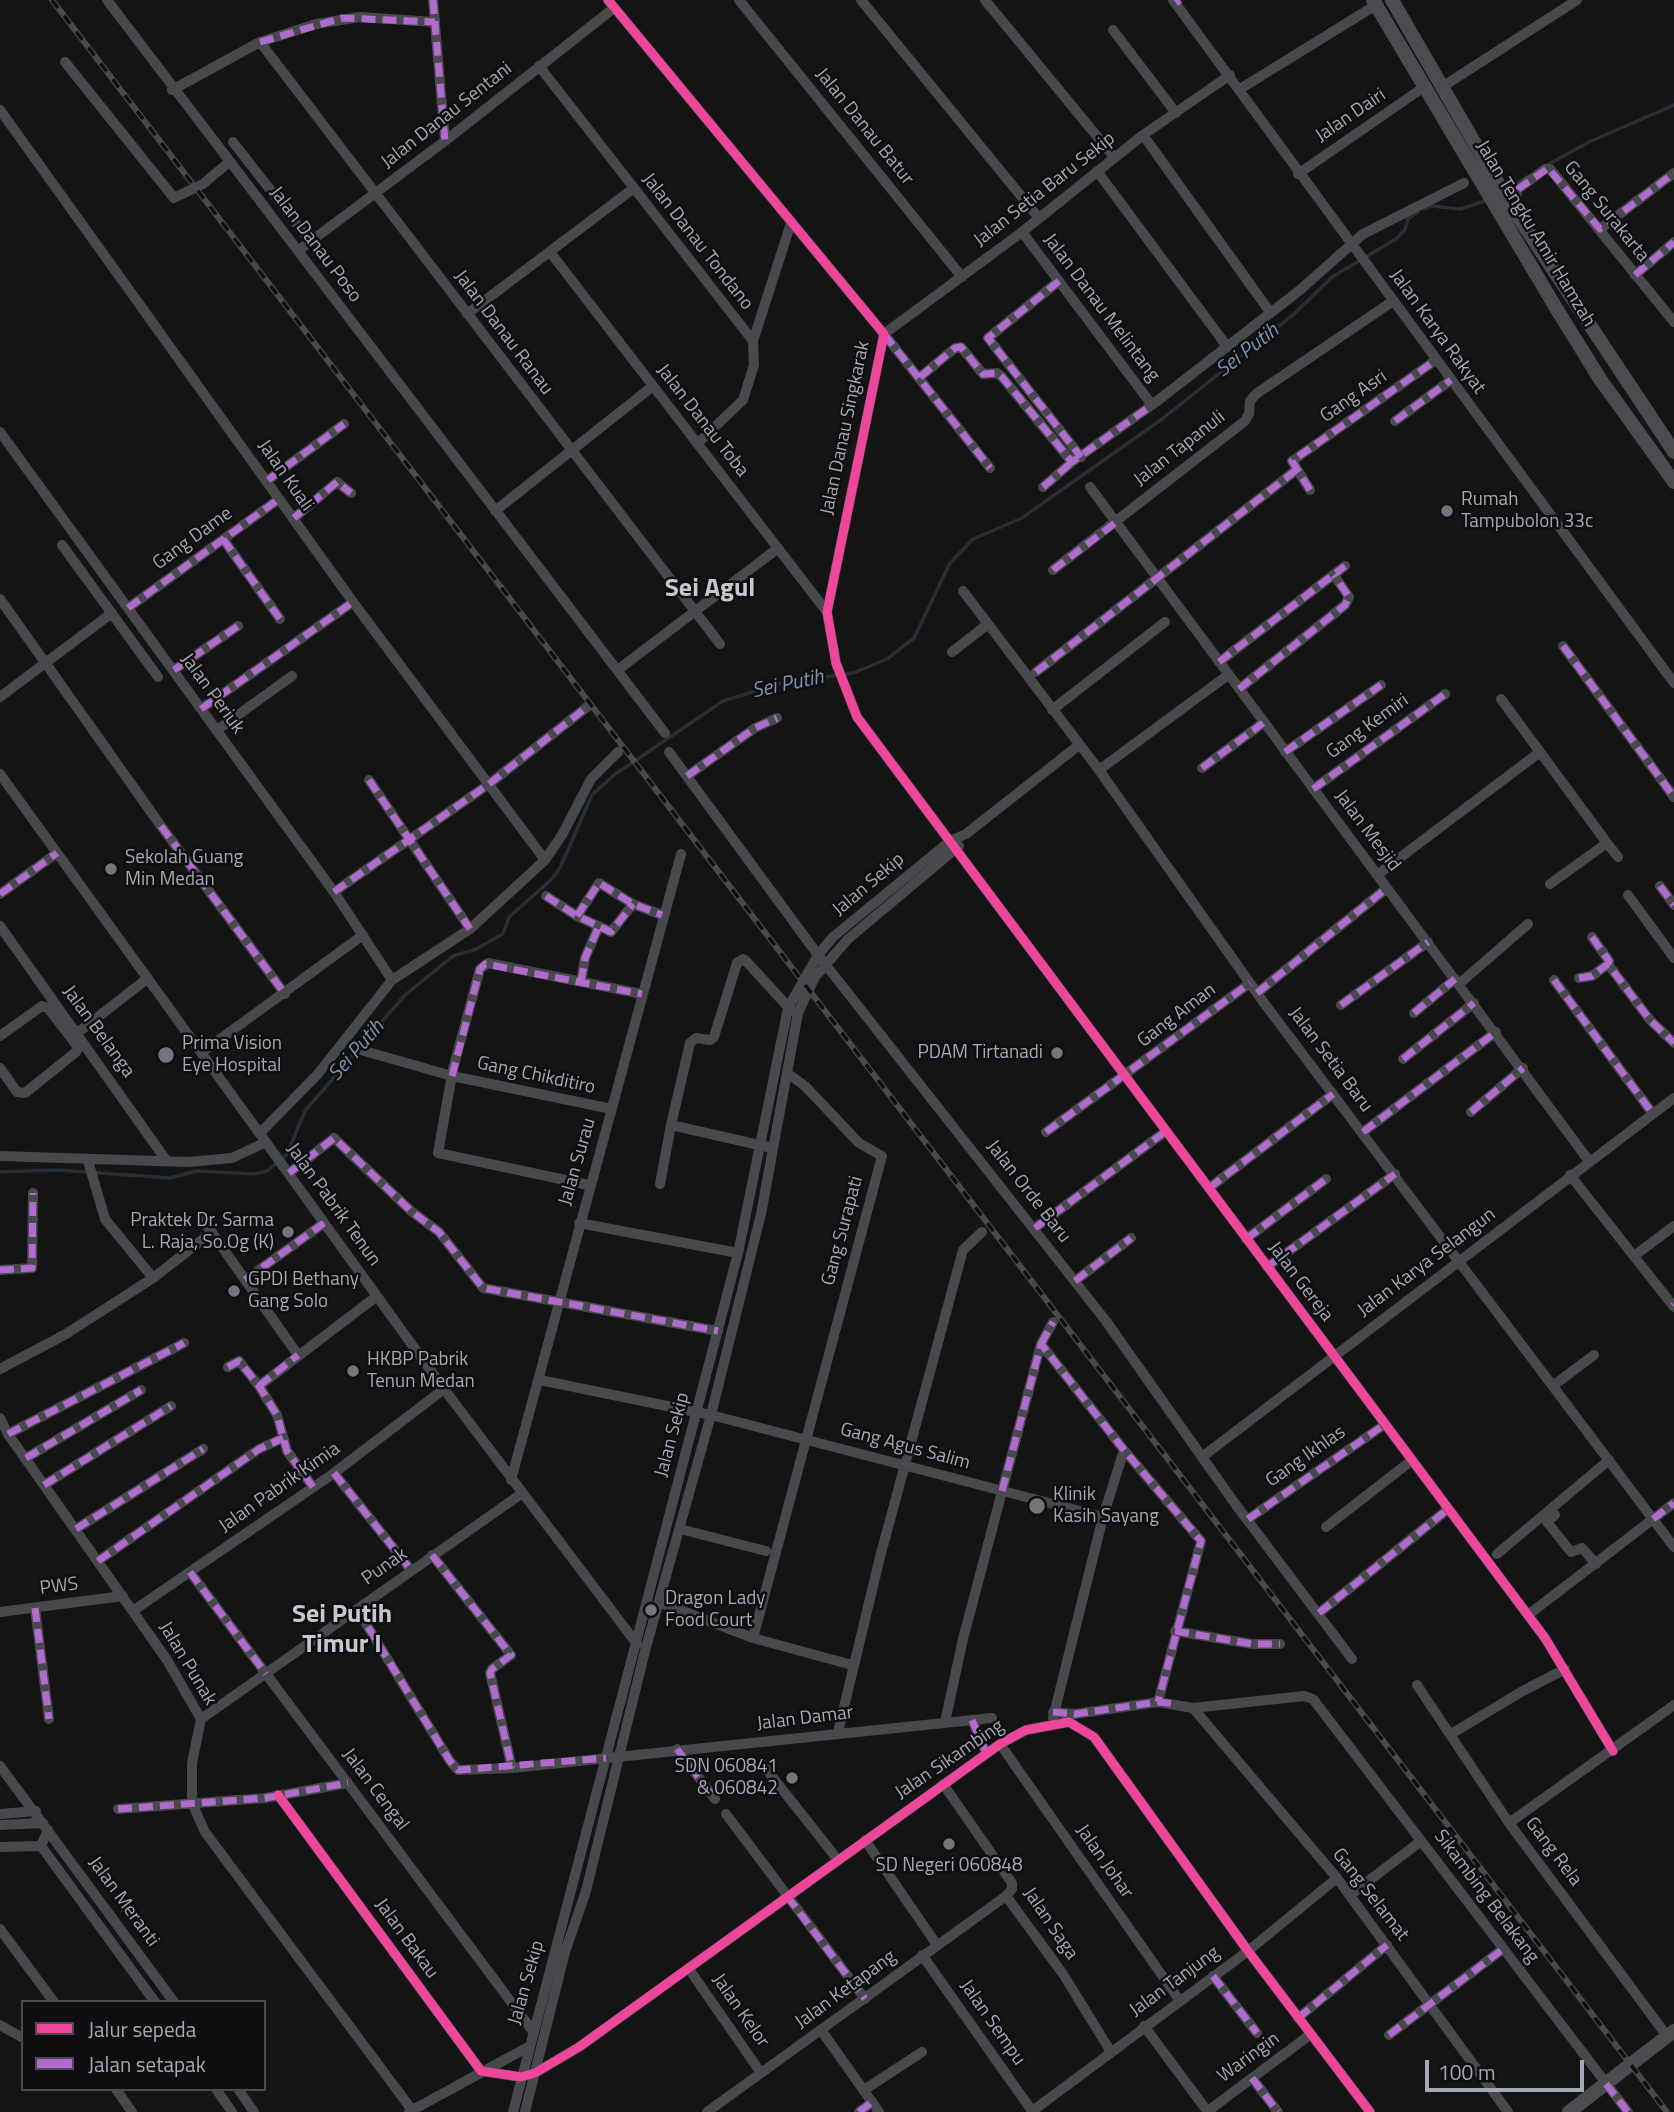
<!DOCTYPE html>
<html>
<head>
<meta charset="utf-8">
<style>
	body { margin:0 }
	#map { position:relative; width:1674px; height:2112px; overflow:hidden; background:#141414; font-family:"Titillium Web",sans-serif }
	canvas { display:block }
	.legend { position:absolute; left:21px; top:2000px; width:245px; height:91px; box-sizing:border-box; background:#0e0e10; border:2px solid #4a4c52; margin:0; padding:9px 12px; list-style:none; font-size:21px; color:#a5a9b5 }
	.legend li { display:flex; align-items:center; gap:14px; height:35px }
	.legend b { width:35px; border:2px solid #4a4c52 }
	.scale { position:absolute; left:1425px; top:2060px; width:159px; height:32px; box-sizing:border-box; border:4px solid #a5a9b5; border-top:0; padding-left:9px; font-size:21px; line-height:24px; white-space:nowrap; color:#a5a9b5; -webkit-text-stroke:5px #0e0e10; paint-order:stroke }
</style>
</head>
<body>
<div id="map">
<canvas width="1674" height="2112"></canvas>
<ul class="legend">
<li><b style="height:9px;background:#ed469a"></b>Jalur sepeda</li>
<li><b style="height:9px;background:#b06ccc"></b>Jalan setapak</li>
</ul>
<div class="scale">100 m</div>
</div>
<script>
const ctx = document.querySelector('canvas').getContext('2d');
ctx.lineJoin = 'round';
const toPath = rows => new Path2D(rows.map(r => 'M' + r).join(''));
function trace(path, color, width, dash) { ctx.strokeStyle = color; ctx.lineWidth = width; ctx.lineCap = dash ? 'butt' : 'round'; ctx.setLineDash(dash || []); ctx.stroke(path); }
function write(font, color, halo, rows, align = 'center') {
  ctx.font = font + ' "Titillium Web",sans-serif'; ctx.lineWidth = 5; ctx.setLineDash([]); ctx.textBaseline = 'middle'; ctx.strokeStyle = halo; ctx.fillStyle = color; for (const [text, x, y, turn = 0] of rows) {
    ctx.save(); ctx.translate(x, y); ctx.rotate((+turn || 0) * Math.PI / 180); ctx.textAlign = isNaN(turn) ? turn : align; if (halo) ctx.strokeText(text, 0, 0); ctx.fillText(text, 0, 0); ctx.restore();
  }
}
const stream = toPath([
	[1545,166,1591,141,1674,105],
	[1507,190,1527,177],
	[1424,209,1432,206,1460,209,1488,200],
	[0,1172,58,1170,170,1178,197,1171,254,1174,267,1171,287,1154,305,1111,405,995,453,956,474,950,503,934,509,917,551,880,560,868,592,795,614,775,723,701,782,683,853,673,887,659,914,638,950,563,973,539,1022,518,1162,419,1293,315,1332,277,1396,239,1405,230,1408,219,1418,212]
]);
const minor = toPath([
	[107,0,665,733],
	[433,0,445,141],
	[608,0,884,334,827,612,836,663,857,717,1545,1638,1613,1751],
	[739,0,962,277],
	[861,0,1039,218],
	[985,0,1114,157],
	[1173,0,1674,683],
	[1113,30,1176,113],
	[260,42,720,644],
	[65,62,174,198,203,184,229,162],
	[539,66,753,341,754,365,743,400,698,443],
	[1442,87,1577,0],
	[1240,89,1376,5],
	[172,90,260,42,316,24,360,17,435,22],
	[0,110,353,602,545,860],
	[1143,135,1270,312],
	[233,142,311,242],
	[1097,171,1226,345],
	[1298,174,1424,87],
	[1513,210,1518,189,1545,169,1550,169,1674,322],
	[1600,229,1674,173],
	[1022,232,1152,405],
	[299,250,445,141,614,8],
	[550,252,827,612],
	[1635,275,1674,242],
	[1059,281,988,338,1081,457],
	[467,314,634,188],
	[753,341,791,223],
	[920,377,955,348,961,347,983,374,997,373,1002,377,1072,462,1152,405,1300,290,1363,234,1464,183],
	[1395,421,1451,380],
	[0,432,334,892,392,980],
	[990,468,884,334,1022,232,1143,135,1230,75],
	[268,480,344,424],
	[1043,487,1072,462],
	[1090,487,1589,1161],
	[1310,490,1292,461,1436,360],
	[495,511,653,386],
	[294,518,337,482,351,493],
	[223,539,280,619],
	[62,545,158,677],
	[1053,570,1245,421,1249,414,1250,401,1256,394,1393,301],
	[963,591,1099,770,1264,1003,1674,1547],
	[0,599,161,826,285,994],
	[128,608,279,499],
	[1563,646,1674,797],
	[952,652,988,624],
	[1219,662,1345,566],
	[619,669,777,549],
	[174,670,238,626],
	[1036,672,1295,471],
	[1239,689,1345,605,1349,597,1334,575],
	[0,697,112,613],
	[1501,699,1607,843],
	[201,709,353,602],
	[1052,710,1165,622],
	[217,730,292,676],
	[669,752,818,955,1106,1321,1236,1505,1352,1659],
	[1285,752,1381,685],
	[1202,768,1263,723],
	[1099,770,1228,675],
	[0,774,444,1389,637,1644],
	[687,776,755,728,777,718],
	[369,780,470,929],
	[1313,789,1445,694],
	[1377,875,1540,752],
	[1550,884,1607,843,1618,857],
	[1660,886,1674,905],
	[334,892,489,784,587,707],
	[0,894,57,853],
	[1628,895,1674,958],
	[546,896,577,916,611,932,633,904],
	[577,916,599,883,633,904,662,915],
	[0,926,166,1160],
	[1592,937,1609,961,1608,964,1650,1020,1674,1043],
	[1579,978,1592,976,1608,964],
	[1554,980,1653,1114],
	[581,982,585,958,599,926],
	[1459,984,1528,924],
	[1257,993,1387,888],
	[1341,1005,1428,942],
	[1414,1013,1455,979],
	[0,1036,42,1006,48,1008,71,1038,148,978],
	[361,1050,452,1076,612,1109],
	[201,1053,363,935],
	[1403,1059,1474,1003],
	[0,1068,17,1092,25,1093,76,1052,78,1048,71,1038],
	[1471,1112,1523,1068],
	[671,1125,690,1043,696,1038,710,1040,714,1037,737,963,743,959,746,961,791,1010],
	[1046,1132,1250,983],
	[1363,1132,1496,1032],
	[260,1133,317,1075,392,980,470,929,545,860,562,835,591,779,618,752],
	[0,1156,188,1162,232,1158,266,1142],
	[88,1161,105,1219,153,1278],
	[289,1173,334,1138,411,1211,439,1232,483,1288,718,1331],
	[1570,1175,1674,1307],
	[660,1184,671,1125,768,1147],
	[589,1185,438,1153,453,1069,480,969,488,963,642,994],
	[1209,1188,1333,1094],
	[203,1220,298,1355],
	[579,1223,738,1253],
	[1035,1228,1166,1131],
	[1246,1239,1326,1179],
	[1634,1256,1674,1226],
	[1267,1267,1395,1174],
	[0,1270,32,1268,33,1193],
	[245,1280,324,1223],
	[1075,1281,1131,1238],
	[1041,1344,1053,1322],
	[228,1367,239,1361,259,1386,277,1415,287,1451,313,1487],
	[0,1369,66,1334,153,1278,211,1233],
	[540,1380,711,1415,1103,1517],
	[1554,1385,1594,1355],
	[259,1386,377,1296],
	[0,1418,8,1434,167,1660,201,1719,192,1763,192,1803,205,1832,412,2110],
	[8,1434,184,1343],
	[1202,1457,1674,1098],
	[26,1458,141,1390],
	[334,1473,411,1570],
	[511,1480,681,854],
	[44,1485,171,1406],
	[1555,1515,1547,1522,1571,1552,1582,1548,1596,1564],
	[1248,1519,1384,1425],
	[1326,1527,1411,1461],
	[76,1529,203,1449],
	[680,1529,766,1551],
	[1497,1554,1609,1460],
	[432,1555,511,1655,492,1669,490,1673,512,1768],
	[98,1561,259,1449,283,1438],
	[190,1572,532,2030],
	[659,1602,753,1638,852,1665],
	[35,1608,49,1719],
	[357,1609,450,1761,458,1770,512,1768,992,1718],
	[134,1610,334,1473,444,1389],
	[0,1612,123,1596],
	[1319,1613,1447,1510],
	[1528,1615,1674,1503],
	[1175,1631,1252,1644,1280,1644],
	[753,1638,882,1156,859,1143,805,1086,787,1073],
	[1417,1685,1509,1823,1667,2036],
	[1193,1708,1337,1878,1508,2112],
	[1053,1712,1075,1714,1158,1702,1193,1708,1304,1696,1313,1699,1628,2112],
	[1053,1718,1103,1517,1124,1450],
	[201,1719,521,1494],
	[972,1720,986,1753],
	[945,1722,963,1639,1041,1344,1124,1450,1201,1541,1158,1702],
	[838,1732,880,1557,963,1250,982,1232],
	[1451,1734,1521,1692,1565,1669],
	[1000,1744,1180,2001],
	[677,1749,715,1799],
	[763,1765,838,1860],
	[0,1766,174,2002],
	[943,1784,1012,1883,1012,1889,1006,1896,1063,1974,1111,2052],
	[278,1795,481,2071,521,2077,535,2073,579,2047,1000,1744,1026,1730,1069,1722,1094,1737,1248,1951,1370,2112],
	[118,1809,265,1798,348,1783],
	[0,1814,36,1811],
	[726,1814,865,1999],
	[1509,1823,1674,1705],
	[0,1825,43,1823],
	[48,1830,41,1846,155,2002],
	[865,1840,937,1945],
	[0,1847,41,1846],
	[1350,1895,1421,1841],
	[0,1929,54,2002],
	[922,1955,1032,2111],
	[689,1969,761,2073],
	[1213,1976,1257,2033],
	[1298,2018,1387,1945],
	[0,2025,23,2038],
	[1144,2026,1208,2112],
	[821,2030,879,2112],
	[1389,2035,1503,1949],
	[1252,2078,1278,2112],
	[116,2089,132,2112],
	[216,2089,232,2112],
	[238,2089,254,2112],
	[864,2090,922,2052],
	[1208,2111,1311,2034],
	[409,2112,530,2046],
	[513,2112,738,1253,788,1008,818,955,833,937,950,841,966,834,1079,745],
	[525,2112,565,1952,586,1891,645,1651,711,1415,761,1214,798,1013,815,977,848,939,959,846],
	[707,2112,1006,1896],
	[859,2112,872,2102],
	[1031,2112,1248,1951,1337,1878]
]);
const major = toPath([
	[1373,0,1556,308,1600,379,1674,482],
	[1392,0,1511,206,1674,452],
	[1569,2112,1674,2031]
]);
const rail = toPath([
	[52,0,1667,2112]
]);
const quiet = toPath([
	[433,0,445,141],
	[1176,3,1180,0],
	[260,42,342,18,435,22],
	[1513,210,1518,189,1548,168,1600,229,1674,173],
	[1635,275,1674,242],
	[1059,281,988,338,1081,457],
	[884,334,990,468],
	[920,377,955,348,961,347,983,374,997,373,1002,377,1072,462,1152,405],
	[1395,421,1451,380],
	[268,480,344,424],
	[1043,487,1072,462],
	[1310,490,1292,461,1436,360],
	[294,518,337,482,351,493],
	[223,539,280,619],
	[1053,570,1115,523],
	[128,608,279,499],
	[1563,646,1674,797],
	[1219,662,1345,566],
	[174,670,238,626],
	[1036,672,1295,471],
	[1239,689,1345,605,1349,597,1334,575],
	[201,709,353,602],
	[1285,752,1381,685],
	[1202,768,1263,723],
	[687,776,755,728,777,718],
	[369,780,470,929],
	[1313,789,1445,694],
	[161,826,285,994],
	[1660,886,1674,905],
	[334,892,489,784,587,707],
	[0,894,57,853],
	[546,896,577,916,611,932,633,904],
	[577,916,599,883,633,904,662,915],
	[1592,937,1609,961,1608,964,1650,1020,1674,1043],
	[1579,978,1592,976,1608,964],
	[1554,980,1653,1114],
	[581,982,585,958,599,926],
	[1257,993,1387,888],
	[1341,1005,1428,942],
	[1414,1013,1455,979],
	[1403,1059,1474,1003],
	[452,1076,480,969,485,964,642,994],
	[1471,1112,1523,1068],
	[1046,1132,1250,983],
	[1363,1132,1496,1032],
	[289,1173,334,1138,411,1211,439,1232,483,1288,718,1331],
	[1209,1188,1333,1094],
	[1035,1228,1166,1131],
	[1246,1239,1326,1179],
	[1267,1267,1395,1174],
	[0,1270,32,1268,33,1193],
	[245,1280,324,1223],
	[1075,1281,1131,1238],
	[1673,1306,1674,1305],
	[1041,1344,1053,1322],
	[228,1367,239,1361,259,1386,277,1415,287,1451,313,1487],
	[259,1386,298,1355],
	[8,1434,184,1343],
	[26,1458,141,1390],
	[334,1473,411,1570],
	[44,1485,171,1406],
	[1002,1491,1041,1344,1124,1450,1201,1541,1158,1702],
	[1248,1519,1384,1425],
	[1653,1519,1674,1503],
	[76,1529,203,1449],
	[432,1555,511,1655,492,1669,490,1673,512,1768],
	[98,1561,259,1449,283,1438],
	[190,1572,266,1674],
	[35,1608,49,1719],
	[357,1609,450,1761,458,1770,606,1758],
	[1319,1613,1447,1510],
	[1175,1631,1252,1644,1280,1644],
	[1053,1712,1075,1714,1158,1702,1177,1704],
	[972,1720,986,1753],
	[677,1749,715,1799],
	[118,1809,265,1798,348,1783],
	[787,1896,865,1999],
	[1213,1976,1257,2033],
	[1298,2018,1387,1945],
	[1389,2035,1503,1949],
	[1252,2078,1278,2112],
	[1606,2084,1628,2112],
	[859,2112,872,2102]
]);
const cycleway = toPath([
	[608,0,884,334,827,612,836,663,857,717,1545,1638,1613,1751],
	[278,1795,481,2071,521,2077,535,2073,579,2047,1000,1744,1026,1730,1069,1722,1094,1737,1248,1951,1370,2112]
]);
const markers = [
	[1447,511,7,"#72757d"],
	[111,869,7,"#72757d"],
	[1057,1053,7,"#72757d"],
	[166,1055,9,"#72757d"],
	[288,1232,7,"#72757d"],
	[234,1291,7,"#72757d"],
	[353,1371,7,"#72757d"],
	[1037,1506,9,"#72757d"],
	[651,1610,7,"#72757d"],
	[792,1778,7,"#72757d"],
	[949,1844,7,"#72757d"]
];
const streetNames = [
	["Jalan Danau Sentani",447,116,-38],
	["Jalan Dairi",1351,116,-34],
	["Jalan Danau Batur",864,127,51],
	["Jalan Setia Baru Sekip",1045,190,-38],
	["Gang Surakarta",1606,212,51],
	["Jalan Tengku Amir Hamzah",1535,234,59],
	["Jalan Danau Tondano",697,242,52],
	["Jalan Danau Poso",315,245,53],
	["Jalan Danau Melintang",1101,308,53],
	["Jalan Karya Rakyat",1437,332,54],
	["Jalan Danau Ranau",503,333,53],
	["Gang Asri",1354,397,-35],
	["Jalan Danau Toba",702,421,52],
	["Jalan Danau Singkarak",846,428,-78],
	["Jalan Tapanuli",1180,449,-38],
	["Jalan Kuali",285,476,55],
	["Gang Dame",193,539,-36],
	["Jalan Periuk",212,694,54],
	["Gang Kemiri",1368,727,-36],
	["Jalan Mesjid",1367,831,53],
	["Jalan Sekip",869,885,-40],
	["Gang Aman",1177,1016,-37],
	["Jalan Belanga",98,1032,54],
	["Jalan Setia Baru",1330,1060,53],
	["Gang Chikditiro",536,1076,12],
	["Jalan Surau",578,1162,-74],
	["Jalan Orde Baru",1028,1192,52],
	["Jalan Pabrik Tenun",333,1205,54],
	["Gang Surapati",843,1231,-75],
	["Jalan Karya Selangun",1427,1263,-37],
	["Jalan Gereja",1300,1282,53],
	["Jalan Sekip",673,1435,-75],
	["Gang Agus Salim",905,1447,15],
	["Gang Ikhlas",1306,1457,-35],
	["Jalan Pabrik Kimia",280,1488,-35],
	["Punak",385,1567,-35],
	["PWS",59,1587,-7],
	["Jalan Punak",187,1664,59],
	["Jalan Damar",805,1719,-7],
	["Jalan Sikambing",950,1760,-34],
	["Jalan Cengal",375,1790,53],
	["Gang Rela",1553,1852,53],
	["Jalan Johar",1104,1862,55],
	["Gang Selamat",1370,1895,52],
	["Sikambing Belakang",1486,1897,53],
	["Jalan Meranti",123,1902,54],
	["Jalan Saga",1050,1924,56],
	["Jalan Bakau",406,1939,54],
	["Jalan Tanjung",1175,1982,-36],
	["Jalan Sekip",527,1983,-74],
	["Jalan Ketapang",846,1990,-36],
	["Jalan Kelor",740,2011,55],
	["Jalan Sempu",992,2023,55],
	["Waringin",1249,2058,-36]
];
const poiNames = [
	["Rumah",1461,500],
	["Tampubolon 33c",1461,522],
	["Sekolah Guang",125,858],
	["Min Medan",125,880],
	["Prima Vision",182,1044],
	["Eye Hospital",182,1066],
	["PDAM Tirtanadi",1043,1053,"right"],
	["Praktek Dr. Sarma",274,1221,"right"],
	["L. Raja, So.Og (K)",274,1243,"right"],
	["GPDI Bethany",248,1280],
	["Gang Solo",248,1302],
	["HKBP Pabrik",367,1360],
	["Tenun Medan",367,1382],
	["Klinik",1053,1495],
	["Kasih Sayang",1053,1517],
	["Dragon Lady",665,1599],
	["Food Court",665,1621],
	["SDN 060841",778,1767,"right"],
	["& 060842",778,1789,"right"],
	["SD Negeri 060848",949,1866,"center"]
];
const waterNames = [
	["Sei Putih",1248,351,-38],
	["Sei Putih",788,685,-12],
	["Sei Putih",357,1051,-49]
];
const districtNames = [
	["Sei Agul",710,590],
	["Sei Putih",342,1616],
	["Timur I",342,1646]
];
trace(stream, '#282e36', 3.5);
trace(minor, '#48494d', 10);
trace(major, '#4a4c4f', 14);
trace(rail, '#484a4c', 6);
trace(rail, '#0e0e10', 3.5, [10]);
trace(quiet, '#b06ccc', 7, [14, 7]);
trace(cycleway, '#ed469a', 9);
for (const [x, y, r, color] of markers) { const dot = new Path2D(); dot.arc(x, y, r, 0, 2 * Math.PI); ctx.fillStyle = color; ctx.fill(dot); trace(dot, '#0e0e10', 2.5); }
write('19px', '#a5a9b5', '#0e0e10', streetNames);
write('19px', '#a5a9b5', '#0e0e10', poiNames, 'left');
write('italic 21px', '#7c95b1', '#0e0e10', waterNames);
write('bold 26px', '#c6c8d1', '#0e0e10', districtNames);
</script>
</body>
</html>
